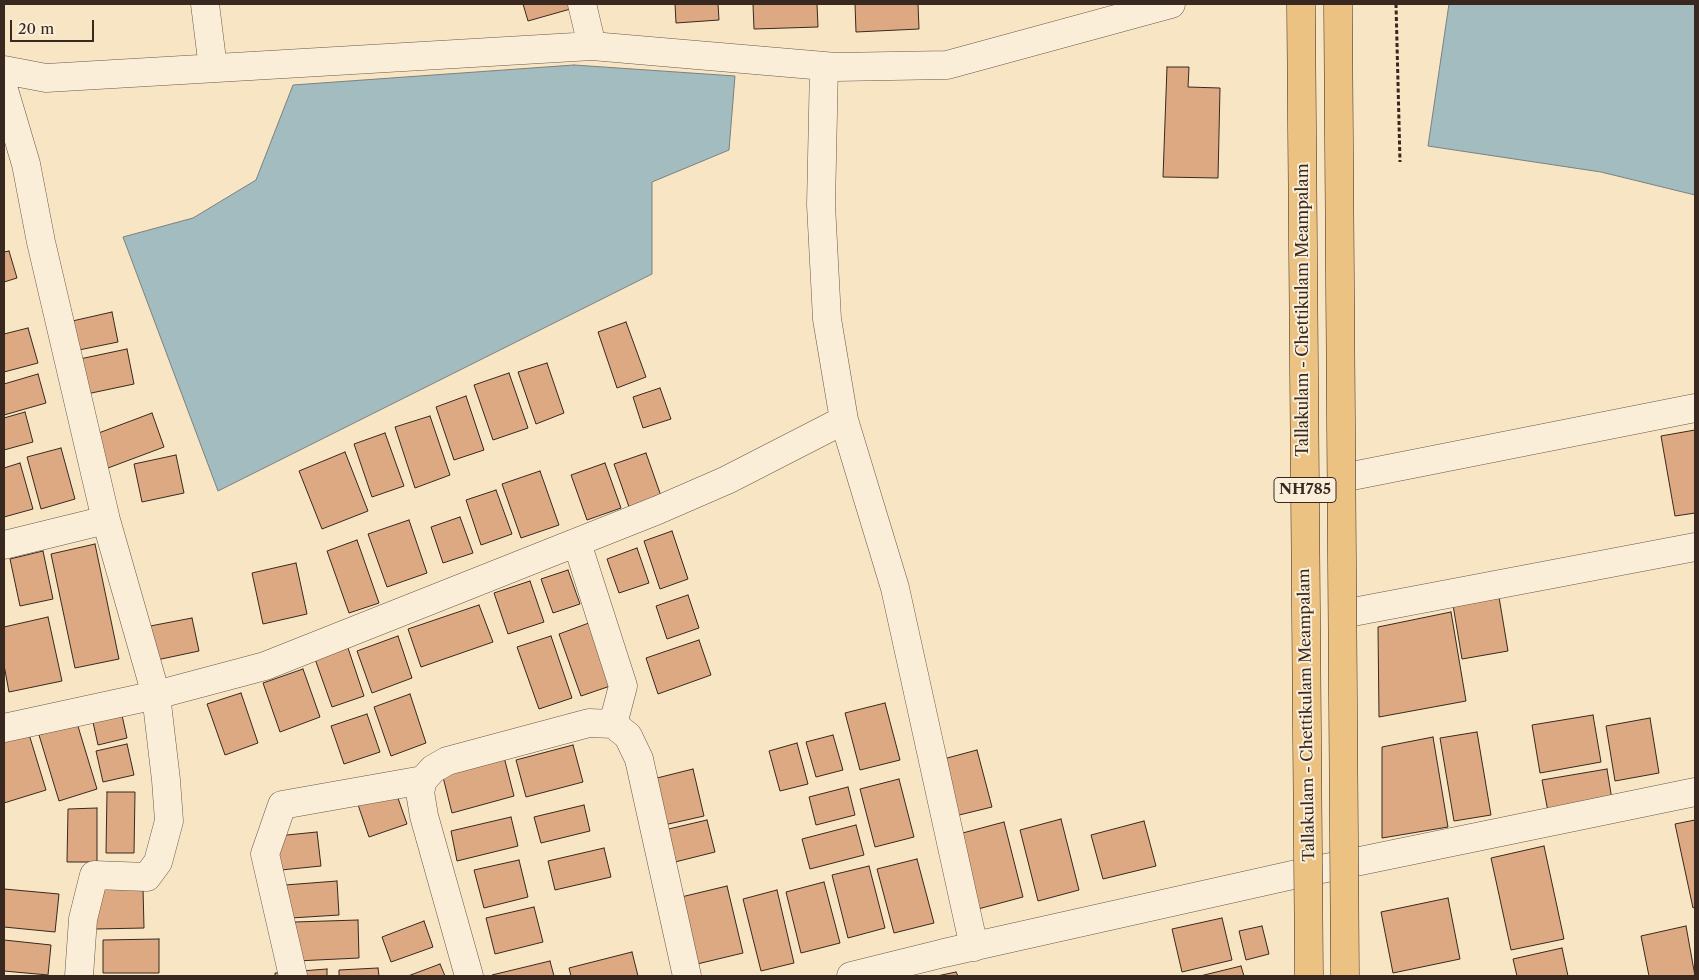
<!DOCTYPE html>
<html>
<head>
<meta charset="utf-8">
<style>
	body { margin:0 }
	#map { position:relative; width:1699px; height:980px; overflow:hidden; background:#f8e5c4; font-family:"Libre Caslon Text",serif }
	canvas { display:block }
	.frame { position:absolute; inset:0; border:5px solid #39281f; pointer-events:none }
	.scale { position:absolute; left:10px; top:20px; width:84px; height:22px; box-sizing:border-box; border:2px solid #39281f; border-top:0; padding-left:6px; font-size:15px; line-height:18px; white-space:nowrap; color:#39281f; -webkit-text-stroke:4px #faeed9; paint-order:stroke }
</style>
</head>
<body>
<div id="map">
<canvas width="1699" height="980"></canvas>
<div class="frame"></div>
<div class="scale">20 m</div>
</div>
<script>
const ctx = document.querySelector('canvas').getContext('2d');
ctx.lineJoin = 'round';
function fill(path, color) { ctx.fillStyle = color; ctx.fill(path, 'evenodd'); }
const toPath = rows => new Path2D(rows.map(r => 'M' + r).join(''));
function trace(path, color, width, dash) { ctx.strokeStyle = color; ctx.lineWidth = width; ctx.lineCap = dash ? 'butt' : 'round'; ctx.setLineDash(dash || []); ctx.stroke(path); }
function write(font, color, halo, rows, align = 'center') {
  ctx.font = font + ' "Libre Caslon Text",serif'; ctx.lineWidth = 4; ctx.setLineDash([]); ctx.textBaseline = 'middle'; ctx.strokeStyle = halo; ctx.fillStyle = color; for (const [text, x, y, turn = 0] of rows) {
    ctx.save(); ctx.translate(x, y); ctx.rotate((+turn || 0) * Math.PI / 180); ctx.textAlign = isNaN(turn) ? turn : align; if (halo) ctx.strokeText(text, 0, 0); ctx.fillText(text, 0, 0); ctx.restore();
  }
}
const water = toPath([
	[1449,4,1695,4,1695,195,1601,172,1428,146,1449,4],
	[574,65,735,76,729,150,652,182,652,274,218,491,123,237,193,218,256,180,293,85,574,65]
]);
const building = toPath([
	[523,4,573,4,574,8,528,21,523,4],
	[675,4,718,4,719,20,676,23,675,4],
	[753,4,817,4,818,27,754,29,753,4],
	[855,4,918,4,919,29,856,32,855,4],
	[1167,67,1189,67,1188,87,1220,88,1218,178,1163,177,1167,67],
	[9,251,17,278,4,282,4,252,9,251],
	[112,312,118,342,74,351,68,322,112,312],
	[626,322,646,377,617,388,598,332,626,322],
	[28,328,38,363,4,372,4,334,28,328],
	[127,349,134,384,82,395,75,360,127,349],
	[547,363,564,413,536,424,518,372,547,363],
	[509,373,528,428,493,440,474,385,509,373],
	[38,374,46,403,4,415,4,384,38,374],
	[660,388,671,419,643,428,633,397,660,388],
	[466,396,484,450,454,460,436,407,466,396],
	[25,412,33,442,4,450,4,418,25,412],
	[152,413,164,447,108,468,96,434,152,413],
	[430,416,450,475,415,488,395,427,430,416],
	[1695,430,1695,513,1675,516,1661,436,1695,430],
	[385,433,404,486,372,497,354,444,385,433],
	[61,448,75,499,41,509,27,457,61,448],
	[345,452,368,511,322,529,299,471,345,452],
	[646,453,661,496,629,507,614,464,646,453],
	[176,455,184,493,142,502,134,464,176,455],
	[20,463,33,509,4,517,4,468,20,463],
	[605,463,621,508,587,520,571,475,605,463],
	[540,471,559,525,521,538,502,484,540,471],
	[496,490,512,534,481,545,466,500,496,490],
	[460,517,473,553,443,563,431,527,460,517],
	[409,520,427,573,387,587,368,534,409,520],
	[672,531,688,579,660,589,644,541,672,531],
	[357,540,379,603,349,613,327,551,357,540],
	[95,544,119,659,75,668,51,554,95,544],
	[637,548,649,583,619,593,607,559,637,548],
	[43,551,53,599,20,606,10,559,43,551],
	[296,563,307,614,263,624,252,573,296,563],
	[568,570,580,604,553,613,541,579,568,570],
	[530,581,544,622,508,634,494,593,530,581],
	[688,595,699,628,667,639,656,606,688,595],
	[1499,597,1508,651,1462,659,1453,605,1499,597],
	[479,605,493,642,421,667,408,629,479,605],
	[1451,612,1466,701,1379,717,1378,627,1451,612],
	[48,617,62,681,9,692,4,665,4,627,48,617],
	[192,618,199,651,152,661,145,627,192,618],
	[597,620,619,683,581,696,559,634,597,620],
	[398,636,412,678,372,693,357,651,398,636],
	[551,636,572,698,539,709,517,647,551,636],
	[699,640,711,675,658,694,646,658,699,640],
	[348,648,364,696,332,707,315,659,348,648],
	[303,669,320,717,280,732,263,683,303,669],
	[241,693,258,743,225,755,207,704,241,693],
	[410,694,426,743,391,756,374,707,410,694],
	[885,703,900,760,860,770,845,713,885,703],
	[120,706,127,738,98,745,91,713,120,706],
	[367,714,380,752,344,764,331,726,367,714],
	[1593,715,1601,762,1540,773,1532,725,1593,715],
	[1650,718,1659,773,1615,781,1606,726,1650,718],
	[77,723,97,789,59,801,39,735,77,723],
	[28,731,46,790,4,803,4,738,28,731],
	[1477,732,1491,815,1454,821,1440,738,1477,732],
	[833,735,843,770,816,777,806,742,833,735],
	[1433,737,1448,827,1382,838,1382,747,1433,737],
	[797,743,808,784,780,791,769,751,797,743],
	[127,744,134,775,103,782,96,751,127,744],
	[573,745,583,782,526,797,516,760,573,745],
	[977,750,992,807,951,817,936,761,977,750],
	[504,757,514,796,452,813,442,773,504,757],
	[693,769,704,816,664,825,653,779,693,769],
	[1607,769,1613,806,1549,817,1542,780,1607,769],
	[899,779,914,837,875,847,860,789,899,779],
	[392,781,407,824,369,837,354,793,392,781],
	[848,787,855,815,816,825,809,797,848,787],
	[107,792,135,792,134,853,106,853,107,792],
	[584,805,590,831,541,843,534,817,584,805],
	[97,808,97,862,67,862,68,809,97,808],
	[511,817,518,846,457,861,451,831,511,817],
	[1061,819,1079,890,1038,901,1020,830,1061,819],
	[707,820,715,852,667,864,660,831,707,820],
	[1695,820,1695,907,1693,908,1675,824,1695,820],
	[1144,821,1156,866,1103,879,1091,835,1144,821],
	[1004,822,1023,897,978,909,959,834,1004,822],
	[856,825,864,855,810,869,802,839,856,825],
	[317,832,321,866,271,871,267,837,317,832],
	[1544,846,1564,939,1511,950,1491,858,1544,846],
	[604,848,611,877,555,890,548,861,604,848],
	[917,859,934,923,894,933,877,869,917,859],
	[519,860,528,897,484,908,474,870,519,860],
	[869,866,885,928,848,938,832,875,869,866],
	[337,881,339,915,275,919,272,886,337,881],
	[824,882,840,943,801,953,786,892,824,882],
	[727,886,743,953,693,965,677,898,727,886],
	[95,888,143,888,144,928,95,929,95,888],
	[4,889,59,894,55,932,4,927,4,889],
	[777,890,794,963,761,971,743,899,777,890],
	[1448,898,1460,959,1393,973,1381,912,1448,898],
	[534,907,543,942,495,954,486,918,534,907],
	[1222,918,1232,960,1182,972,1172,929,1222,918],
	[358,920,359,958,296,961,295,922,358,920],
	[424,921,433,947,391,962,382,937,424,921],
	[1262,926,1269,954,1246,960,1239,931,1262,926],
	[1686,926,1695,976,1649,976,1641,936,1686,926],
	[159,939,159,973,103,973,103,940,159,939],
	[4,940,51,945,48,975,4,971,4,940],
	[1562,948,1568,976,1517,976,1513,959,1562,948],
	[632,952,638,976,571,976,569,968,632,952],
	[550,961,554,976,492,976,492,975,550,961],
	[440,964,445,976,408,976,440,964],
	[1241,966,1244,976,1200,976,1241,966],
	[378,968,379,976,339,976,339,970,378,968],
	[327,969,327,976,275,976,275,973,327,969],
	[956,972,958,976,937,976,956,972]
]);
const path = toPath([
	[1396,4,1400,162]
]);
const minor = toPath([
	[205,4,213,68],
	[582,4,592,46,836,67,947,65,1171,4],
	[824,66,821,205,827,319,844,420,895,588,974,947],
	[4,70,46,78,592,46],
	[4,90,26,164,41,242,106,520,156,695,4,728],
	[1352,476,1695,408],
	[577,543,623,686,613,724],
	[4,545,106,520],
	[1353,612,1695,547],
	[79,976,83,919,94,875,147,877,158,862,169,821,166,780,156,695,265,666,658,510,727,480,844,420],
	[293,976,265,854,282,805,423,780],
	[469,976,424,816,420,792,423,780,433,769,447,761,589,723,613,724,628,736,639,759,687,976],
	[851,976,944,953,1297,874,1695,792]
]);
const highwayBridge = toPath([
	[1301,4,1309,976],
	[1338,4,1345,976]
]);
const shields = [
	[1305,490,62]
];
const shieldNames = [
	["NH785",1305,490]
];
const streetNames = [
	["Tallakulam - Chettikulam Meampalam",1303,310,-90],
	["Tallakulam - Chettikulam Meampalam",1307,715,-91]
];
fill(water, '#a3bcbf');
trace(water, '#79817f', 1);
fill(building, '#dda982');
trace(building, '#39281f', 1);
trace(minor, '#695748', 29);
trace(path, '#39281f', 3, [4, 2.5]);
trace(minor, '#faeed9', 28);
trace(highwayBridge, '#39281f', 29, []);
trace(highwayBridge, '#ecc282', 28);
for (const [x, y, w] of shields) { const box = new Path2D(); box.roundRect(x - w / 2, y - 12.5, w, 25, 4); ctx.fillStyle = '#faeed9'; ctx.fill(box); trace(box, '#39281f', 1); }
write('bold 15px', '#39281f', null, shieldNames);
write('16px', '#39281f', '#faeed9', streetNames);
</script>
</body>
</html>
